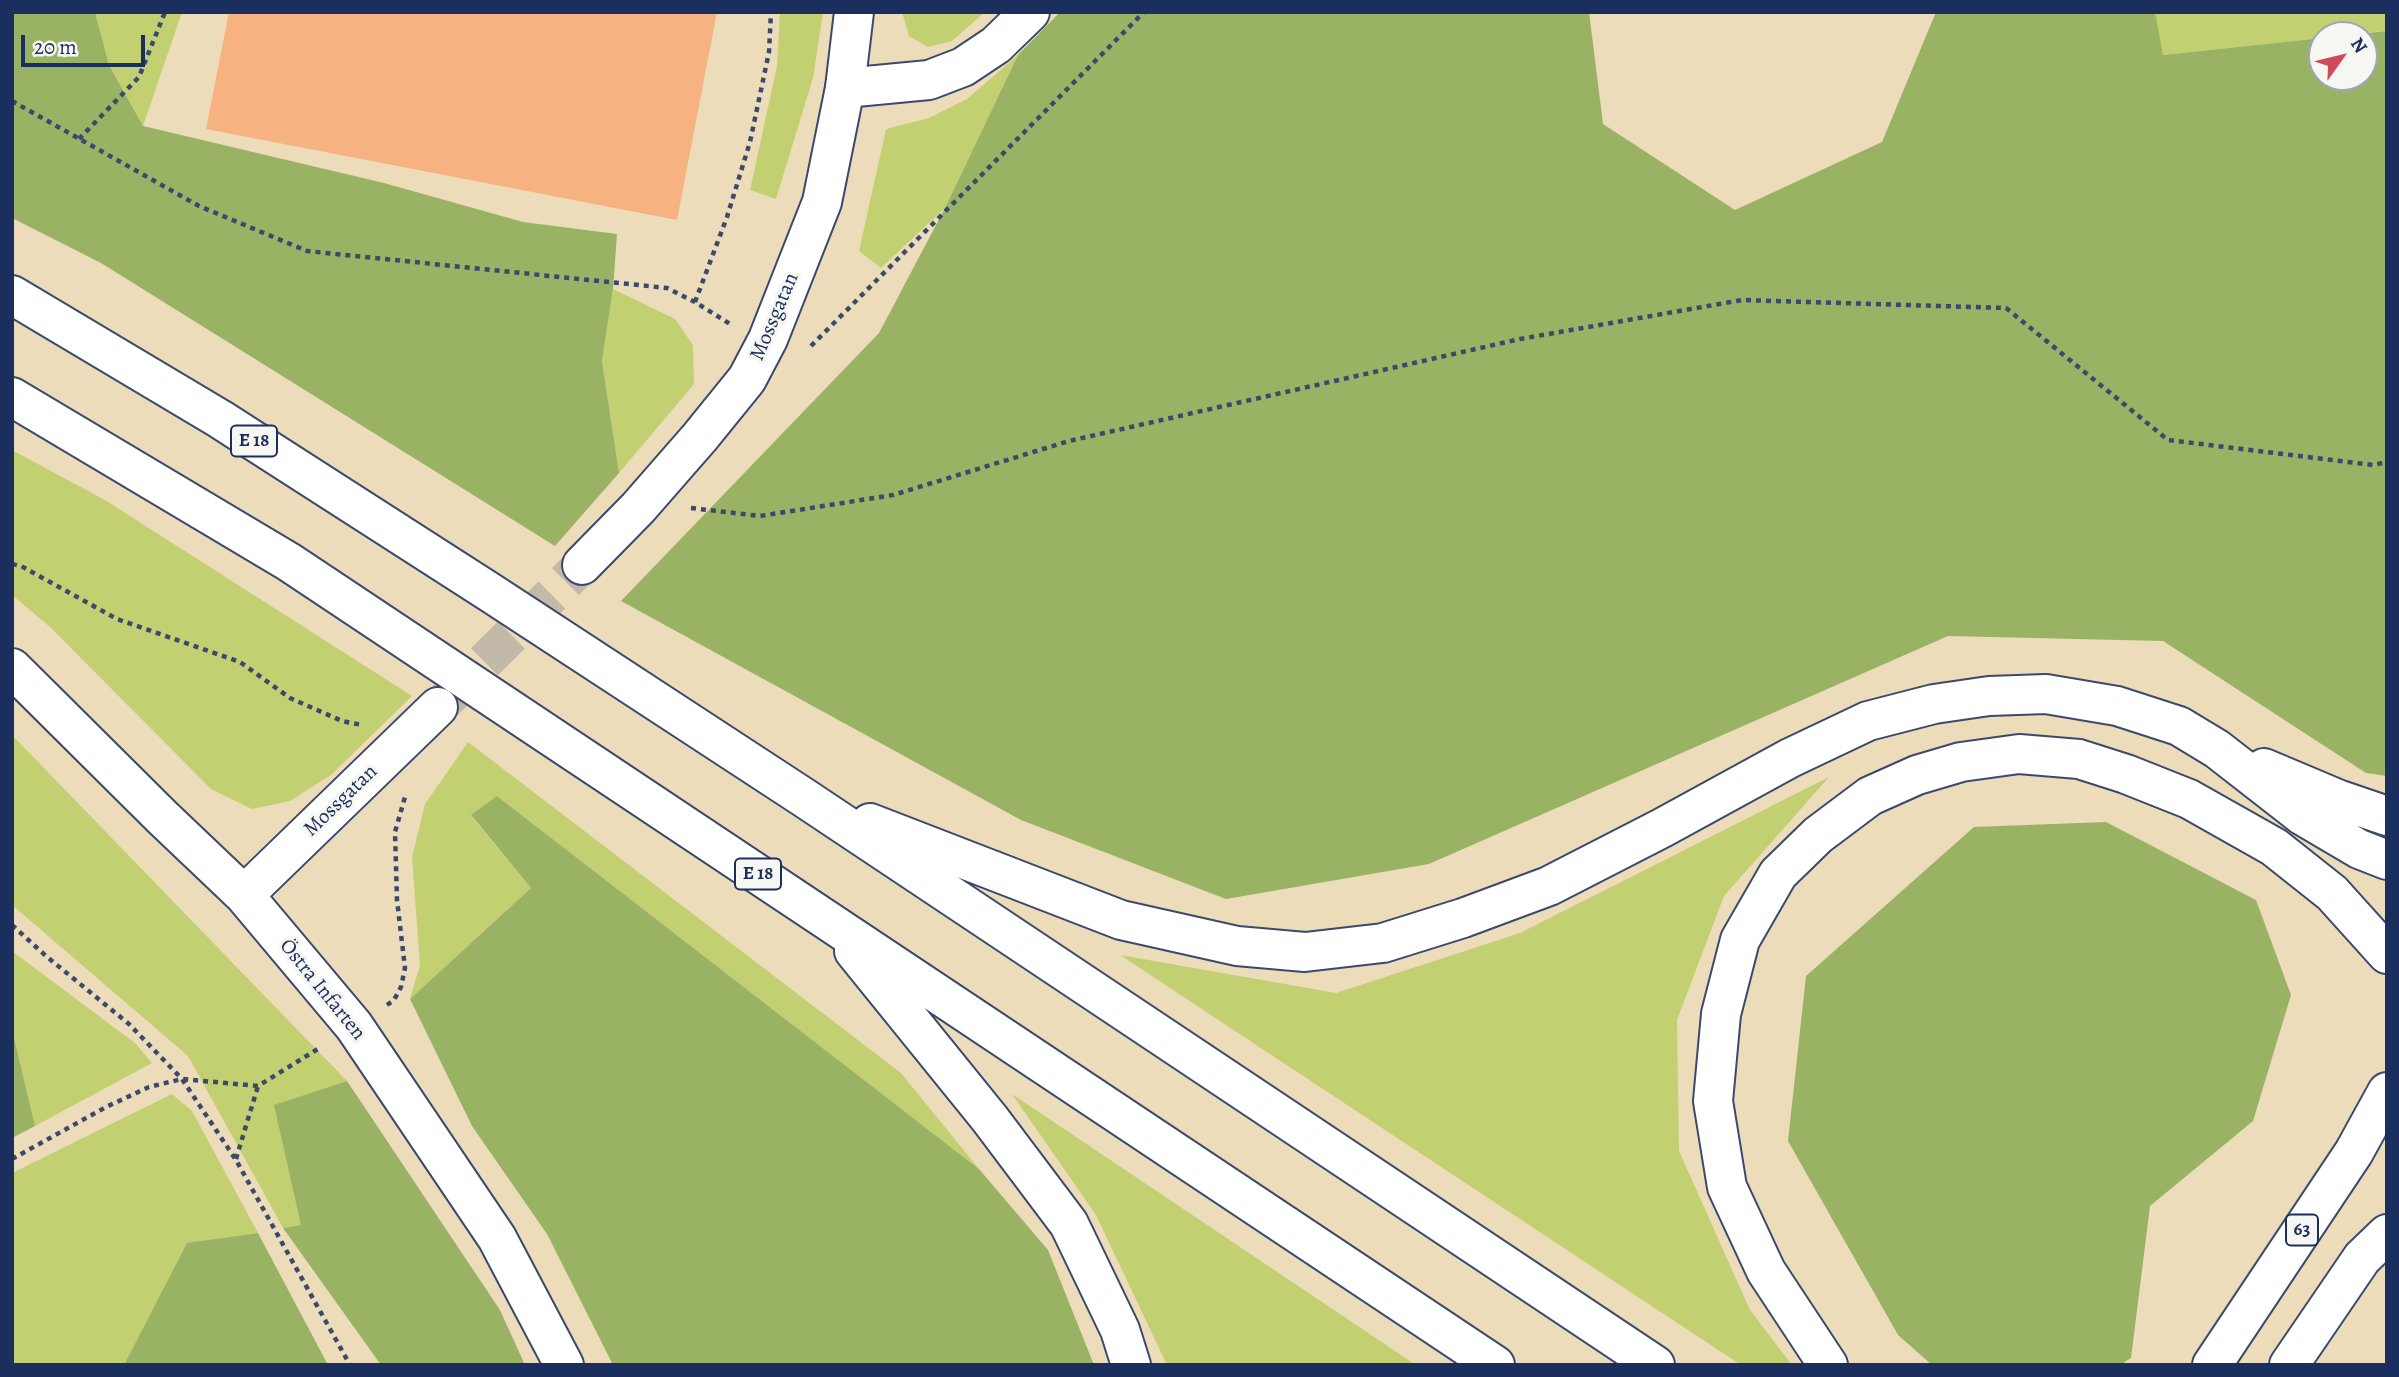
<!DOCTYPE html>
<html>
<head>
<meta charset="utf-8">
<style>
	body { margin:0 }
	#map { position:relative; width:2399px; height:1377px; overflow:hidden; background:#eddcba; font-family:Alegreya,serif }
	canvas { display:block }
	.frame { position:absolute; inset:0; border:14px solid #1b2f5e; pointer-events:none }
	.north { position:absolute; left:2308px; top:21px; width:70px; height:70px; box-sizing:border-box; background:#f6f6f2; border:2px solid #9ea6b7; border-radius:50%; rotate:56deg; font-size:19px; font-weight:700; line-height:28px; text-align:center; color:#1b2f5e }
	.north::after { content:''; display:block; margin:auto; width:24px; height:32px; background:#d1495b; clip-path:polygon(50% 0,100% 100%,50% 72%,0 100%) }
	.scale { position:absolute; left:21px; top:35px; width:124px; height:32px; box-sizing:border-box; border:4px solid #1b2f5e; border-top:0; padding-left:9px; font-size:21px; line-height:24px; white-space:nowrap; color:#1b2f5e; -webkit-text-stroke:5px #f6f6f2; paint-order:stroke }
</style>
</head>
<body>
<div id="map">
<canvas width="2399" height="1377"></canvas>
<div class="frame"></div>
<div class="north">N</div>
<div class="scale">20 m</div>
</div>
<script>
const ctx = document.querySelector('canvas').getContext('2d');
ctx.lineJoin = 'round';
function fill(path, color) { ctx.fillStyle = color; ctx.fill(path, 'evenodd'); }
const toPath = rows => new Path2D(rows.map(r => 'M' + r).join(''));
function trace(path, color, width, dash) { ctx.strokeStyle = color; ctx.lineWidth = width; ctx.lineCap = dash ? 'butt' : 'round'; ctx.setLineDash(dash || []); ctx.stroke(path); }
function write(font, color, halo, rows, align = 'center') {
  ctx.font = font + ' Alegreya,serif'; ctx.lineWidth = 7; ctx.setLineDash([]); ctx.textBaseline = 'middle'; ctx.strokeStyle = halo; ctx.fillStyle = color; for (const [text, x, y, turn = 0] of rows) {
    ctx.save(); ctx.translate(x, y); ctx.rotate((+turn || 0) * Math.PI / 180); ctx.textAlign = isNaN(turn) ? turn : align; if (halo) ctx.strokeText(text, 0, 0); ctx.fillText(text, 0, 0); ctx.restore();
  }
}
const green = toPath([
	[95,12,182,12,143,126,109,65],
	[780,12,823,12,813,78,776,199,750,190,777,66],
	[902,12,985,12,952,41,928,47,909,36],
	[2155,12,2387,12,2387,31,2322,35,2322,38,2162,55],
	[1018,55,945,208,881,268,859,251,886,129,929,118,967,99],
	[613,289,675,319,693,345,694,384,619,473,602,361],
	[12,450,105,500,412,696,331,775,290,801,252,809,211,789,50,627,12,595],
	[12,735,347,1081,275,1105,302,1225,283,1228,188,1056,12,905],
	[468,742,901,1073,979,1169,497,796,471,816,531,888,410,999,420,965,412,857,425,804],
	[1829,777,1724,896,1677,1020,1679,1151,1750,1310,1792,1365,1741,1365,1120,955,1336,993,1520,933],
	[12,951,135,1043,152,1063,35,1126,12,1029],
	[172,1094,192,1111,258,1233,187,1244,124,1365,12,1365,12,1173],
	[1012,1094,1416,1365,1167,1365,1096,1215]
]);
const forest = toPath([
	[12,12,95,12,109,65,143,126,384,183,523,222,617,234,613,289,602,361,619,473,555,546,101,263,12,218],
	[1060,12,1589,12,1603,124,1735,210,1882,142,1936,12,2155,12,2163,55,2322,38,2322,77,2364,77,2364,35,2347,35,2387,31,2387,776,2366,773,2163,641,1948,636,1429,864,1226,899,1021,820,621,601,879,333,945,208,1018,55],
	[497,796,979,1169,1048,1250,1094,1365,613,1365,547,1234,472,1126,410,999,531,888,471,815],
	[2106,822,2256,900,2291,995,2253,1121,2150,1206,2131,1358,2120,1365,1932,1365,1898,1335,1788,1141,1806,976,1974,827],
	[12,1029,35,1126,12,1138],
	[347,1081,500,1310,525,1365,381,1365,283,1228,301,1225,274,1105],
	[258,1233,328,1365,124,1365,187,1243]
]);
const building = toPath([
	[229,12,717,12,677,220,206,129]
]);
const secondaryTunnel = toPath([
	[444,702,582,565]
]);
const path = toPath([
	[12,101,199,206,307,251,667,288,695,302,730,324],
	[79,139,139,77,165,12],
	[695,302,727,217,750,142,769,52,771,12],
	[811,346,1144,12],
	[691,508,760,516,893,495,1069,441,1520,339,1742,300,2006,308,2168,440,2373,465,2387,462],
	[12,564,21,566,117,619,240,662,290,698,342,721,362,725],
	[12,925,46,956,129,1024,182,1079,236,1160,350,1365],
	[387,1005,394,1000,401,987,405,968,397,900,395,832,405,797],
	[12,1159,106,1107,149,1087,182,1079,258,1086,321,1047],
	[236,1159,258,1086]
]);
const street = toPath([
	[845,88,929,80,963,67,996,45,1030,12]
]);
const secondary = toPath([
	[582,565,638,508,700,437,747,379,768,339,822,202,845,88,854,12],
	[12,668,162,817,244,895,354,1026,497,1238,564,1365],
	[244,895,438,707]
]);
const primary = toPath([
	[2212,1365,2354,1152,2387,1092],
	[2289,1365,2362,1258,2387,1234]
]);
const highway = toPath([
	[12,295,220,419,491,593,803,797,1655,1365],
	[12,397,289,562,1495,1365],
	[2264,768,2340,800,2387,816],
	[870,823,1121,920,1237,946,1305,952,1383,943,1463,918,1549,886,1662,828,1790,758,1868,721,1934,704,1989,696,2046,694,2117,706,2179,726,2217,749,2303,816,2359,849,2387,860],
	[854,951,990,1119,1069,1224,1120,1330,1131,1365],
	[1828,1365,1766,1271,1727,1187,1713,1101,1721,1014,1740,940,1778,874,1818,835,1870,796,1917,775,1961,762,2019,754,2079,759,2126,774,2189,799,2274,847,2332,893,2387,954]
]);
const shields = [
	[254,441,46],
	[758,874,46],
	[2302,1230,32]
];
const shieldNames = [
	["E 18",254,441],
	["E 18",758,874],
	["63",2302,1230]
];
const streetNames = [
	["Mossgatan",775,317,-67],
	["Mossgatan",341,801,-44],
	["Östra Infarten",322,990,51]
];
fill(green, '#c2d072');
fill(forest, '#99b264');
fill(building, '#f6b281');
trace(secondaryTunnel, '#c3b9a8', 38, [38, 19]);
trace(street, '#3a496c', 42);
trace(secondary, '#3a496c', 42);
trace(primary, '#3a496c', 42);
trace(highway, '#3a496c', 42);
trace(path, '#3a496c', 4.5, [5, 5]);
trace(street, '#fff', 38);
trace(secondary, '#fff', 38);
trace(primary, '#fff', 38);
trace(highway, '#fff', 38);
for (const [x, y, w] of shields) { const box = new Path2D(); box.roundRect(x - w / 2, y - 15.5, w, 31, 5); ctx.fillStyle = '#f6f6f2'; ctx.fill(box); trace(box, '#1b2f5e', 2); }
write('bold 19px', '#1b2f5e', null, shieldNames);
write('21px', '#1b2f5e', '#f6f6f2', streetNames);
</script>
</body>
</html>
